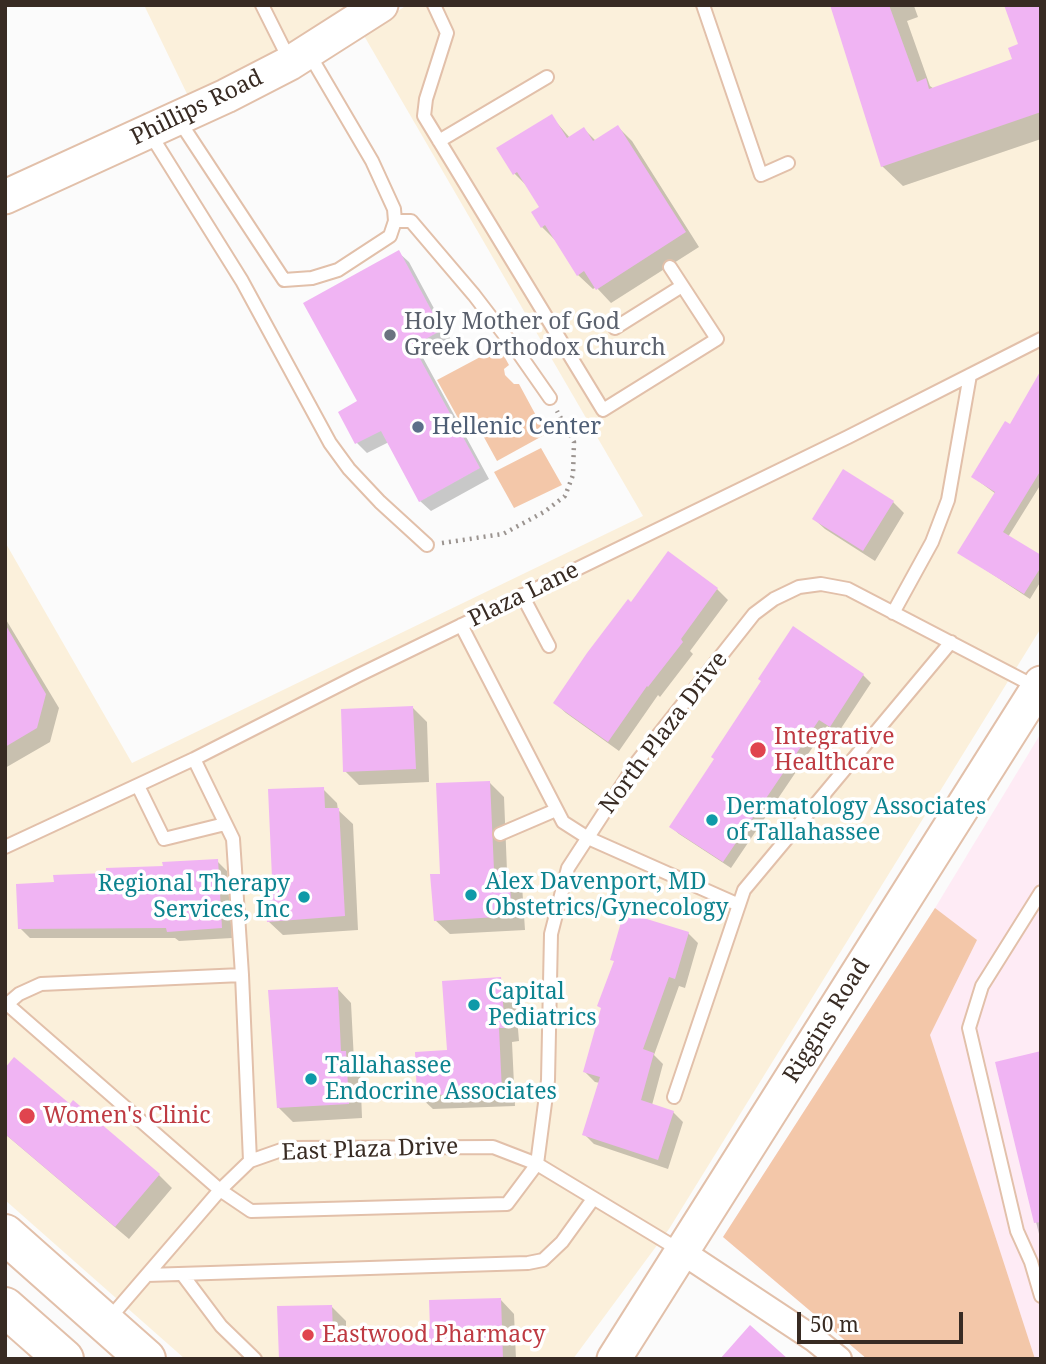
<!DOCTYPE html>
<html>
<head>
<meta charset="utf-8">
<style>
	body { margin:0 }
	#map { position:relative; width:1046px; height:1364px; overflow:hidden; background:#fbfbfb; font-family:"Noto Serif",serif }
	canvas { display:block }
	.frame { position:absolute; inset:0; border:7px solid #382b23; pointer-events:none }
	.scale { position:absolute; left:797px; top:1312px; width:166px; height:32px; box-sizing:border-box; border:4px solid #382b23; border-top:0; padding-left:9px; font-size:21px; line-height:24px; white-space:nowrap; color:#382b23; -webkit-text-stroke:5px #fff; paint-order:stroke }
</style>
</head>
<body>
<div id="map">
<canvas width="1046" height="1364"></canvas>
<div class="frame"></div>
<div class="scale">50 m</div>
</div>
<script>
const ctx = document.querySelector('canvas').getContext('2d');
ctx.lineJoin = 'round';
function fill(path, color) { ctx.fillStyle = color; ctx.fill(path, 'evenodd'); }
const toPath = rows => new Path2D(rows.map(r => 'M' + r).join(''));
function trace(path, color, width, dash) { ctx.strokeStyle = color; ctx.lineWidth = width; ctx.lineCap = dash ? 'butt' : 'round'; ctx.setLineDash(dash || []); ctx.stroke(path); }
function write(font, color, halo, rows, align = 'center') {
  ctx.font = font + ' "Noto Serif",serif'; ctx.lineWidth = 7; ctx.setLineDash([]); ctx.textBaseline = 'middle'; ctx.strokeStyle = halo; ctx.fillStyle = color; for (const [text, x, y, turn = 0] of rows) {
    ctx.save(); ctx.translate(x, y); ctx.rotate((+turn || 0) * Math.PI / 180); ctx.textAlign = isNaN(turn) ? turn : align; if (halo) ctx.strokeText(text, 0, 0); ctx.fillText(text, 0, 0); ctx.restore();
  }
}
const commercial = toPath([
	[144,5,358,5,322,31,189,98],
	[407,5,1041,5,1041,628,669,1229,573,1359,185,1359,5,1200,5,542,132,763,643,516,363,34]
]);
const medical = toPath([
	[1041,733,1041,1359,867,1359,723,1237,935,908]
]);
const green = toPath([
	[499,347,509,365,504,369,505,375,514,384,519,384,546,434,497,461,480,430,468,436,437,380],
	[541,448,562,485,514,508,494,472],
	[935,908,977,940,930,1035,1035,1359,867,1359,723,1237]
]);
const shadow = toPath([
	[832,5,918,5,914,6,918,17,907,21,930,86,934,89,1014,61,1041,5,1041,139,903,186,882,166],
	[551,116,570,138,584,129,596,141,618,127,632,141,699,247,611,303,596,287,593,289,578,275,556,241,542,227,542,208,529,188,514,173],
	[398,252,409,262,451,340,422,356,489,479,431,511,420,501,389,442,367,453,357,443,340,412,360,402],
	[1041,374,1041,484,1008,537,1041,557,1041,581,1030,599,960,553,996,494,973,477,1010,426],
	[844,471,893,502,904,513,875,561,825,529,814,519],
	[717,589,728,600,690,651,693,654,660,697,658,695,619,751,566,713,555,703,632,604],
	[5,618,59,708,50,742,5,768],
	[793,629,863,675,871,683,838,733,827,726,731,868,679,834,671,827,715,760],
	[413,708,427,722,429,782,359,785,345,771],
	[490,783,504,797,507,871,522,885,525,930,450,934,435,920,442,875],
	[323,789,337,803,338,810,353,824,358,930,283,935,268,921,273,879],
	[217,861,227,871,232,938,179,941,175,938,30,938,20,928,56,884,108,874],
	[688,933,698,943,685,988,679,986,654,1055,663,1064,652,1105,673,1112,683,1122,668,1169,594,1144,584,1134,600,1083,595,1082,585,1072],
	[501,979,515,993,519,1041,512,1042,515,1106,433,1109,418,1095],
	[337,988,351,1003,354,1061,360,1067,362,1118,293,1122,278,1107],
	[1041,1053,1041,1242,997,1064],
	[5,1134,159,1175,172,1188,129,1239],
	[500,1299,514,1314,516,1359,281,1359,331,1306,346,1321,346,1333,431,1330]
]);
const building = toPath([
	[830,5,889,5,917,82,926,78,929,89,1012,59,1008,48,1018,44,1004,5,1041,5,1041,112,881,167],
	[552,114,567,138,584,127,593,141,618,125,686,232,596,290,584,271,577,276,545,225,541,228,531,212,539,207,517,172,513,175,496,148],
	[399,250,442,330,413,346,480,468,419,502,381,431,355,444,338,412,357,401,303,303],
	[1041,370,1041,470,1003,532,1041,555,1041,567,1024,594,957,553,995,492,971,477,1005,421,1010,424],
	[843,469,894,501,863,551,812,519],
	[668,551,718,588,681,639,683,642,648,687,647,686,608,742,553,703,587,653,628,599,631,602],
	[5,624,46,694,37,728,5,747],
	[793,626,864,674,830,727,819,720,723,862,669,827,714,759,711,757,761,681,758,679],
	[413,706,416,769,343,772,341,709],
	[490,781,494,870,509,869,512,916,434,921,430,874,440,874,436,783],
	[324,787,325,808,339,808,345,916,267,922,263,878,272,878,268,789],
	[218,859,222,928,167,932,166,928,18,929,16,884,54,882,53,875,106,873,106,868,163,866,162,862],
	[624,912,689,932,675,979,669,977,643,1049,654,1053,641,1100,674,1111,658,1160,582,1135,600,1077,583,1072,601,1008,597,1006,614,961,610,960],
	[501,977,505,1028,499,1028,502,1092,417,1096,415,1052,447,1050,442,981],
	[338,987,341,1051,346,1051,349,1104,277,1108,268,990],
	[1041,1051,1041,1222,1034,1223,995,1062],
	[14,1057,70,1104,73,1100,160,1174,115,1227,5,1134,5,1068],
	[501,1298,503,1359,279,1359,277,1306,332,1305,333,1332,430,1329,429,1300],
	[750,1325,788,1359,720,1359]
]);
const path = toPath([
	[442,543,503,534,544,512,565,496,573,475,574,442,557,411]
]);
const lane = toPath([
	[262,5,290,61],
	[434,5,447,33,426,99,424,116,603,410,717,339,670,267],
	[703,5,761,175,788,163],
	[178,119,284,280,312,278,338,270,390,236,395,221,394,209,372,161,308,52],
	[149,132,242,281,330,443,349,469,380,502,427,545],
	[439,141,547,77],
	[395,221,411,221,474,295,520,355,550,398],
	[615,328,682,286],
	[522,595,549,646],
	[893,613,932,542,948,500,970,375],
	[461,625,563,822,588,838,739,905],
	[194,759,233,839,242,975],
	[138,786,164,839,225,824],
	[500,834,556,810],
	[5,847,194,759,359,675,848,437,1041,339],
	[1041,892,982,986,969,1028,1017,1231,1031,1262,1041,1296],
	[7,1004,220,1190,251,1211,507,1204,537,1164,548,1080,551,934,568,868,637,762,754,614,774,599,799,587,821,584,848,589,1038,688],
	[5,1006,19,994,41,984,242,975,250,1161],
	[674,1097,744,890,951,642],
	[182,1274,221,1326,255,1359],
	[147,1275,528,1263,543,1260,562,1242,593,1199],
	[108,1320,220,1190,250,1161,287,1148,493,1147,537,1164,681,1251]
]);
const street = toPath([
	[681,1251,814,1339,839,1359]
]);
const secondary = toPath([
	[5,197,226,96,290,63,381,5],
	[614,1359,1041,683]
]);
const primary = toPath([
	[5,1234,146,1359],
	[5,1307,64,1359]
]);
const markers = [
	[390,335,7,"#6b7280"],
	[418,427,7,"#5c6f8a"],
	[758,750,9,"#e0444e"],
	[712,820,7,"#0f9aa8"],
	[471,895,7,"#0f9aa8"],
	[304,897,7,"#0f9aa8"],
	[474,1005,7,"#0f9aa8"],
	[311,1079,7,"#0f9aa8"],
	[27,1116,9,"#e0444e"],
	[308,1335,7,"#e0444e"]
];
const streetNames = [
	["Phillips Road",197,108,-26],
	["Plaza Lane",524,595,-26],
	["North Plaza Drive",664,733,-53],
	["Riggins Road",827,1021,-58],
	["East Plaza Drive",370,1150,-2]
];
const worshipNames = [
	["Holy Mother of God",404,322],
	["Greek Orthodox Church",404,348]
];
const serviceNames = [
	["Hellenic Center",432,427]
];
const healthNames = [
	["Integrative",774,737],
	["Healthcare",774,763],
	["Women's Clinic",43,1116],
	["Eastwood Pharmacy",322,1335]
];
const cultureNames = [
	["Dermatology Associates",726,807],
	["of Tallahassee",726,833],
	["Alex Davenport, MD",485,882],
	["Obstetrics/Gynecology",485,908],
	["Regional Therapy",290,884,"right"],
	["Services, Inc",290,910,"right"],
	["Capital",488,992],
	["Pediatrics",488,1018],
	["Tallahassee",325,1066],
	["Endocrine Associates",325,1092]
];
fill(commercial, '#fbf0db');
fill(medical, '#feebf5');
fill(green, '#f3c7a9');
fill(shadow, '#0003');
fill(building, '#f0b4f3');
trace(lane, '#e2c0aa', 16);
trace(street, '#e2c0aa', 28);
trace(secondary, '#e2c0aa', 37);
trace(primary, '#e2c0aa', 42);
trace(path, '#9b9490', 4.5, [2, 5]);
trace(lane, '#fff', 12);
trace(street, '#fff', 24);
trace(secondary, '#fff', 33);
trace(primary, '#fff', 38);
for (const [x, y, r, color] of markers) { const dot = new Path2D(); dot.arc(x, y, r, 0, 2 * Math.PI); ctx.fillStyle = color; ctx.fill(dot); trace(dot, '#fff', 2.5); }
write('23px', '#382b23', '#fff', streetNames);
write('23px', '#5b616d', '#fff', worshipNames, 'left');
write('23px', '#4e5e75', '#fff', serviceNames, 'left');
write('23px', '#be3a42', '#fff', healthNames, 'left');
write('23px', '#0d838f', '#fff', cultureNames, 'left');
</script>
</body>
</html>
